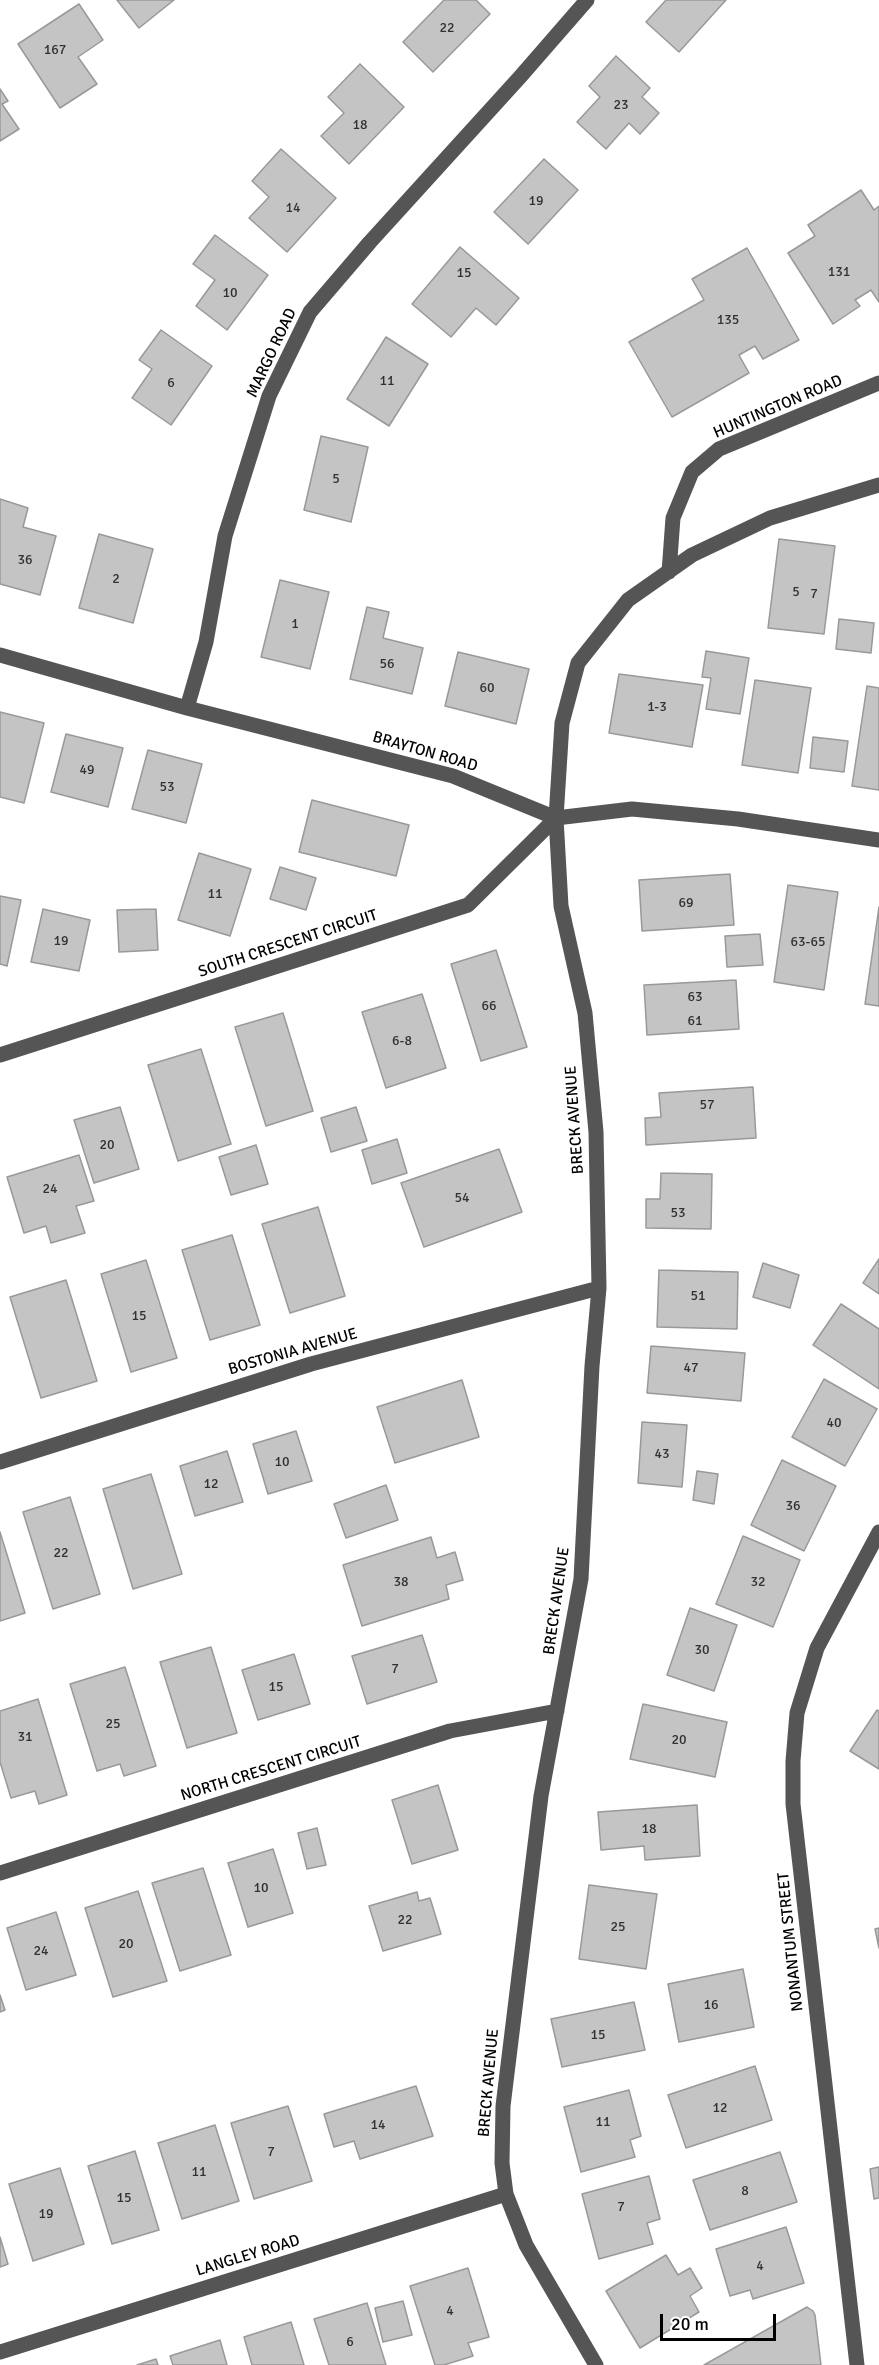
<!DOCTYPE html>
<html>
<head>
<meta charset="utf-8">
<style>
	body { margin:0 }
	#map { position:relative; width:879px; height:2365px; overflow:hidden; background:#fff; font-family:Signika,sans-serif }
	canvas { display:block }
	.scale { position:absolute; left:660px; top:2314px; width:116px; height:27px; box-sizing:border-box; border:3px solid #000; border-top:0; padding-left:8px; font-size:18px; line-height:21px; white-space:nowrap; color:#000; -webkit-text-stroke:4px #fff; paint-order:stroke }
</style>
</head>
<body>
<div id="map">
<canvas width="879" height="2365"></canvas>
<div class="scale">20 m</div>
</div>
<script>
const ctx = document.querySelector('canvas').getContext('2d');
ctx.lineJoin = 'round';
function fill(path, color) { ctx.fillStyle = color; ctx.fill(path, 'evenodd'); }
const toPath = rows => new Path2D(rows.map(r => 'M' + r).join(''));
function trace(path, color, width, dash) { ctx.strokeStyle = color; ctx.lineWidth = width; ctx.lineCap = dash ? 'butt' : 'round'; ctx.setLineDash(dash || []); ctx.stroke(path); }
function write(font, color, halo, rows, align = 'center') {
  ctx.font = font + ' Signika,sans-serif'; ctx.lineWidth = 4.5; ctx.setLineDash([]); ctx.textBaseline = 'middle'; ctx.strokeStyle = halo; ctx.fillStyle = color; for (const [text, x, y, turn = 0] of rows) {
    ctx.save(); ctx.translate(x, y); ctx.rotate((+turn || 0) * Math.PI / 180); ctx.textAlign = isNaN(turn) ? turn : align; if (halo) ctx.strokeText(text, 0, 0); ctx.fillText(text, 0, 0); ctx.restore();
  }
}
const building = toPath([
	[117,0,174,0,139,28,117,0],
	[444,0,476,0,490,14,433,72,403,42,444,0],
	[666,0,726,0,679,52,646,22,666,0],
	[79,4,103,40,78,57,97,84,60,108,18,44,79,4],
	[616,56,650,88,642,97,659,113,640,134,629,123,606,149,577,122,600,97,589,86,616,56],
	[360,64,404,107,349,164,321,136,344,113,328,97,360,64],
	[0,89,8,101,2,104,19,129,0,141,0,89],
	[281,149,336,198,287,252,249,218,269,197,252,181,281,149],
	[544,159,578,190,528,244,494,212,544,159],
	[861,190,874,210,879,206,879,302,871,290,855,300,860,306,833,324,788,253,815,236,808,225,861,190],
	[215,235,268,275,227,330,196,306,215,280,193,264,215,235],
	[460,247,519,298,496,325,476,308,451,337,412,304,460,247],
	[747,248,799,340,763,359,755,346,739,355,749,373,672,417,629,342,704,300,692,279,747,248],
	[161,330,212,366,171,425,132,398,152,369,139,360,161,330],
	[386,337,428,364,389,426,347,399,386,337],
	[321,436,368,447,351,522,304,510,321,436],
	[0,499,28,508,23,527,56,536,40,595,0,584,0,499],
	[99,534,153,549,133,623,79,608,99,534],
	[779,539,835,546,824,634,768,628,779,539],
	[280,580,329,592,310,669,261,657,280,580],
	[367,607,389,612,383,638,423,648,412,694,350,679,367,607],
	[839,619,874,623,871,653,836,649,839,619],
	[706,651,749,658,740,714,706,709,711,678,702,677,706,651],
	[458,652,529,669,516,724,445,706,458,652],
	[619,674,703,685,692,747,609,733,619,674],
	[755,680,811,688,798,773,742,765,755,680],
	[867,686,879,688,879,790,852,786,867,686],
	[0,712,44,723,24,803,0,797,0,712],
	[66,734,123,748,108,807,51,792,66,734],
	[813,737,848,741,844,772,810,768,813,737],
	[148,750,202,764,186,823,132,809,148,750],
	[312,800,409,825,396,876,299,852,312,800],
	[199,853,251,869,230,936,178,920,199,853],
	[280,867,316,878,306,910,270,899,280,867],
	[730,874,734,925,642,931,639,880,730,874],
	[788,885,838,892,824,990,774,982,788,885],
	[0,896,21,900,7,966,0,964,0,896],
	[879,907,879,1006,865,1004,879,907],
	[43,909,90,920,79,971,31,962,43,909],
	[156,909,158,950,119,952,117,910,156,909],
	[760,934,763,965,727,967,725,936,760,934],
	[496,950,527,1047,481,1061,451,964,496,950],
	[736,980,739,1029,647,1035,644,985,736,980],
	[422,994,446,1068,386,1088,362,1012,422,994],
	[283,1013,313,1111,266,1126,235,1027,283,1013],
	[201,1049,231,1144,178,1161,148,1065,201,1049],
	[753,1087,756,1138,646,1145,645,1118,661,1117,659,1093,753,1087],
	[120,1107,139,1169,94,1183,74,1120,120,1107],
	[356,1107,367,1141,331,1152,321,1118,356,1107],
	[397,1139,407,1173,372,1184,362,1150,397,1139],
	[256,1145,268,1184,231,1195,219,1157,256,1145],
	[499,1149,522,1212,424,1247,401,1183,499,1149],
	[79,1155,94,1201,76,1206,85,1233,51,1243,46,1226,24,1233,7,1177,79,1155],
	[661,1173,712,1174,711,1229,646,1228,646,1199,660,1199,661,1173],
	[318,1207,345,1296,290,1313,262,1224,318,1207],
	[232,1235,260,1325,210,1340,182,1250,232,1235],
	[879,1259,879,1294,863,1283,879,1259],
	[146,1260,177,1358,131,1372,101,1274,146,1260],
	[763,1263,799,1275,790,1308,753,1297,763,1263],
	[659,1270,738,1272,737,1329,657,1327,659,1270],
	[66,1280,97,1381,41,1398,10,1297,66,1280],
	[841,1304,879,1329,879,1389,813,1345,841,1304],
	[651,1346,745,1353,741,1401,647,1393,651,1346],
	[824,1379,877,1409,845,1466,792,1437,824,1379],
	[462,1380,479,1437,395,1463,377,1407,462,1380],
	[642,1422,687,1425,682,1487,638,1483,642,1422],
	[296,1431,312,1481,268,1494,253,1444,296,1431],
	[227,1451,243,1502,195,1516,180,1466,227,1451],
	[782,1460,836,1486,804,1551,751,1525,782,1460],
	[697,1471,718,1474,714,1504,693,1500,697,1471],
	[151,1474,182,1574,133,1589,103,1489,151,1474],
	[386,1485,398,1520,346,1538,334,1504,386,1485],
	[70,1497,100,1594,53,1609,23,1512,70,1497],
	[0,1532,25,1613,0,1621,0,1532],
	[743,1536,800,1560,773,1627,716,1604,743,1536],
	[431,1537,437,1558,455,1552,463,1580,446,1585,449,1599,362,1626,343,1565,431,1537],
	[690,1608,737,1625,714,1691,667,1675,690,1608],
	[422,1635,437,1682,367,1704,352,1656,422,1635],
	[211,1647,237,1733,187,1748,160,1662,211,1647],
	[294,1654,310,1704,258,1720,242,1670,294,1654],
	[125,1667,156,1766,124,1776,120,1764,97,1771,70,1684,125,1667],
	[38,1699,67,1795,39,1804,35,1791,11,1798,0,1762,0,1711,38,1699],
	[643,1704,727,1722,715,1777,630,1759,643,1704],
	[877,1710,879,1711,879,1769,850,1751,877,1710],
	[438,1785,458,1850,412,1864,392,1800,438,1785],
	[697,1805,700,1856,645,1860,644,1846,601,1850,598,1812,697,1805],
	[317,1828,326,1865,307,1869,298,1833,317,1828],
	[273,1849,293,1913,248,1927,228,1863,273,1849],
	[203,1868,231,1955,180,1971,152,1883,203,1868],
	[589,1885,657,1894,646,1969,579,1959,589,1885],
	[138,1891,167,1981,113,1997,85,1908,138,1891],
	[417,1892,419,1901,430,1898,441,1934,383,1951,369,1906,417,1892],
	[56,1912,76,1975,26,1990,7,1928,56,1912],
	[879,1928,879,1948,875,1929,879,1928],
	[743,1969,754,2027,679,2042,668,1984,743,1969],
	[0,1995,5,2010,0,2012,0,1995],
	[634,2002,645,2050,562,2067,551,2019,634,2002],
	[755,2066,772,2120,686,2148,668,2095,755,2066],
	[416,2086,433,2136,360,2159,354,2141,334,2147,324,2114,416,2086],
	[629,2090,641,2136,630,2140,635,2157,581,2172,564,2107,629,2090],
	[288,2106,312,2181,254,2199,231,2123,288,2106],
	[215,2125,239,2201,182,2219,158,2143,215,2125],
	[135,2151,159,2230,112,2244,88,2166,135,2151],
	[780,2152,797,2202,710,2230,693,2180,780,2152],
	[879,2167,879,2198,874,2199,870,2169,879,2167],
	[60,2168,84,2244,33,2261,9,2184,60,2168],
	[649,2176,660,2219,647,2223,653,2244,599,2259,582,2194,649,2176],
	[786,2227,804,2283,753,2299,750,2290,730,2296,716,2249,786,2227],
	[0,2237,8,2264,0,2267,0,2237],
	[666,2255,678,2275,690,2268,702,2288,690,2296,699,2312,640,2348,606,2291,666,2255],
	[468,2268,489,2337,468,2343,473,2356,444,2365,435,2365,410,2286,468,2268],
	[403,2301,412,2335,383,2342,375,2308,403,2301],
	[367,2303,386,2365,329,2365,314,2319,367,2303],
	[807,2307,813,2311,815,2315,821,2365,704,2365,807,2307],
	[291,2322,304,2365,252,2365,244,2337,291,2322],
	[220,2340,227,2365,173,2365,170,2356,220,2340],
	[156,2359,158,2365,137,2365,156,2359]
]);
const minor = toPath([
	[669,572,673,518,692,472,719,449,879,383],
	[0,655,187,708,453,776,556,818,632,809,738,819,879,840],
	[187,708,206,642,225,536,269,396,310,312,370,242,520,77,587,0],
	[0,1055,468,905,556,818],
	[0,1462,311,1364,599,1288],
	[0,1873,450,1731,557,1711],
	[0,2352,506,2194],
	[596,2365,526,2245,506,2194,502,2163,503,2106,541,1796,581,1579,592,1366,599,1288,596,1132,585,1013,561,906,556,818,562,723,578,663,628,600,692,555,770,518,879,485],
	[857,2365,793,1804,793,1761,797,1713,817,1648,879,1532]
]);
const numberNames = [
	["22",447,28],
	["167",55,50],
	["23",621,105],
	["18",360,125],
	["19",536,201],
	["14",293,208],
	["131",839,272],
	["15",464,273],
	["10",230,293],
	["135",728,320],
	["11",387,381],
	["6",171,383],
	["5",336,479],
	["36",25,560],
	["2",116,579],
	["5",796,592],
	["7",814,594],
	["1",295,624],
	["56",387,664],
	["60",487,688],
	["1-3",657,707],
	["49",87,770],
	["53",167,787],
	["11",215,894],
	["69",686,903],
	["19",61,941],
	["63-65",808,942],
	["63",695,997],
	["66",489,1006],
	["61",695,1021],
	["6-8",402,1041],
	["57",707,1105],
	["20",107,1145],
	["24",50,1189],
	["54",462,1198],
	["53",678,1213],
	["51",698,1296],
	["15",139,1316],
	["47",691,1368],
	["40",834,1423],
	["43",662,1454],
	["10",282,1462],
	["12",211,1484],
	["36",793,1506],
	["22",61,1553],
	["38",401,1582],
	["32",758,1582],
	["30",702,1650],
	["7",395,1669],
	["15",276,1687],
	["25",113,1724],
	["31",25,1737],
	["20",679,1740],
	["18",649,1829],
	["10",261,1888],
	["22",405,1920],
	["25",618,1927],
	["20",126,1944],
	["24",41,1951],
	["16",711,2005],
	["15",598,2035],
	["12",720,2108],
	["11",603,2122],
	["14",378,2125],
	["7",271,2152],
	["11",199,2172],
	["8",745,2191],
	["15",124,2198],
	["7",621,2207],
	["19",46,2214],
	["4",760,2266],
	["4",450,2311],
	["6",350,2342]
];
const streetNames = [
	["MARGO ROAD",272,353,-65],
	["HUNTINGTON ROAD",778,407,-23],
	["BRAYTON ROAD",425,752,16],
	["SOUTH CRESCENT CIRCUIT",288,944,-18],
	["BRECK AVENUE",575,1120,-94],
	["BOSTONIA AVENUE",293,1352,-16],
	["BRECK AVENUE",557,1601,-82],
	["NORTH CRESCENT CIRCUIT",271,1769,-17],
	["NONANTUM STREET",791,1942,-96],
	["BRECK AVENUE",489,2083,-85],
	["LANGLEY ROAD",248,2256,-17]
];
fill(building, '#c4c4c4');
trace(building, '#999', 1.5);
trace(minor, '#555', 15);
write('14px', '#313131', null, numberNames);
write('16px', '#000', '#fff', streetNames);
</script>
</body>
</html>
